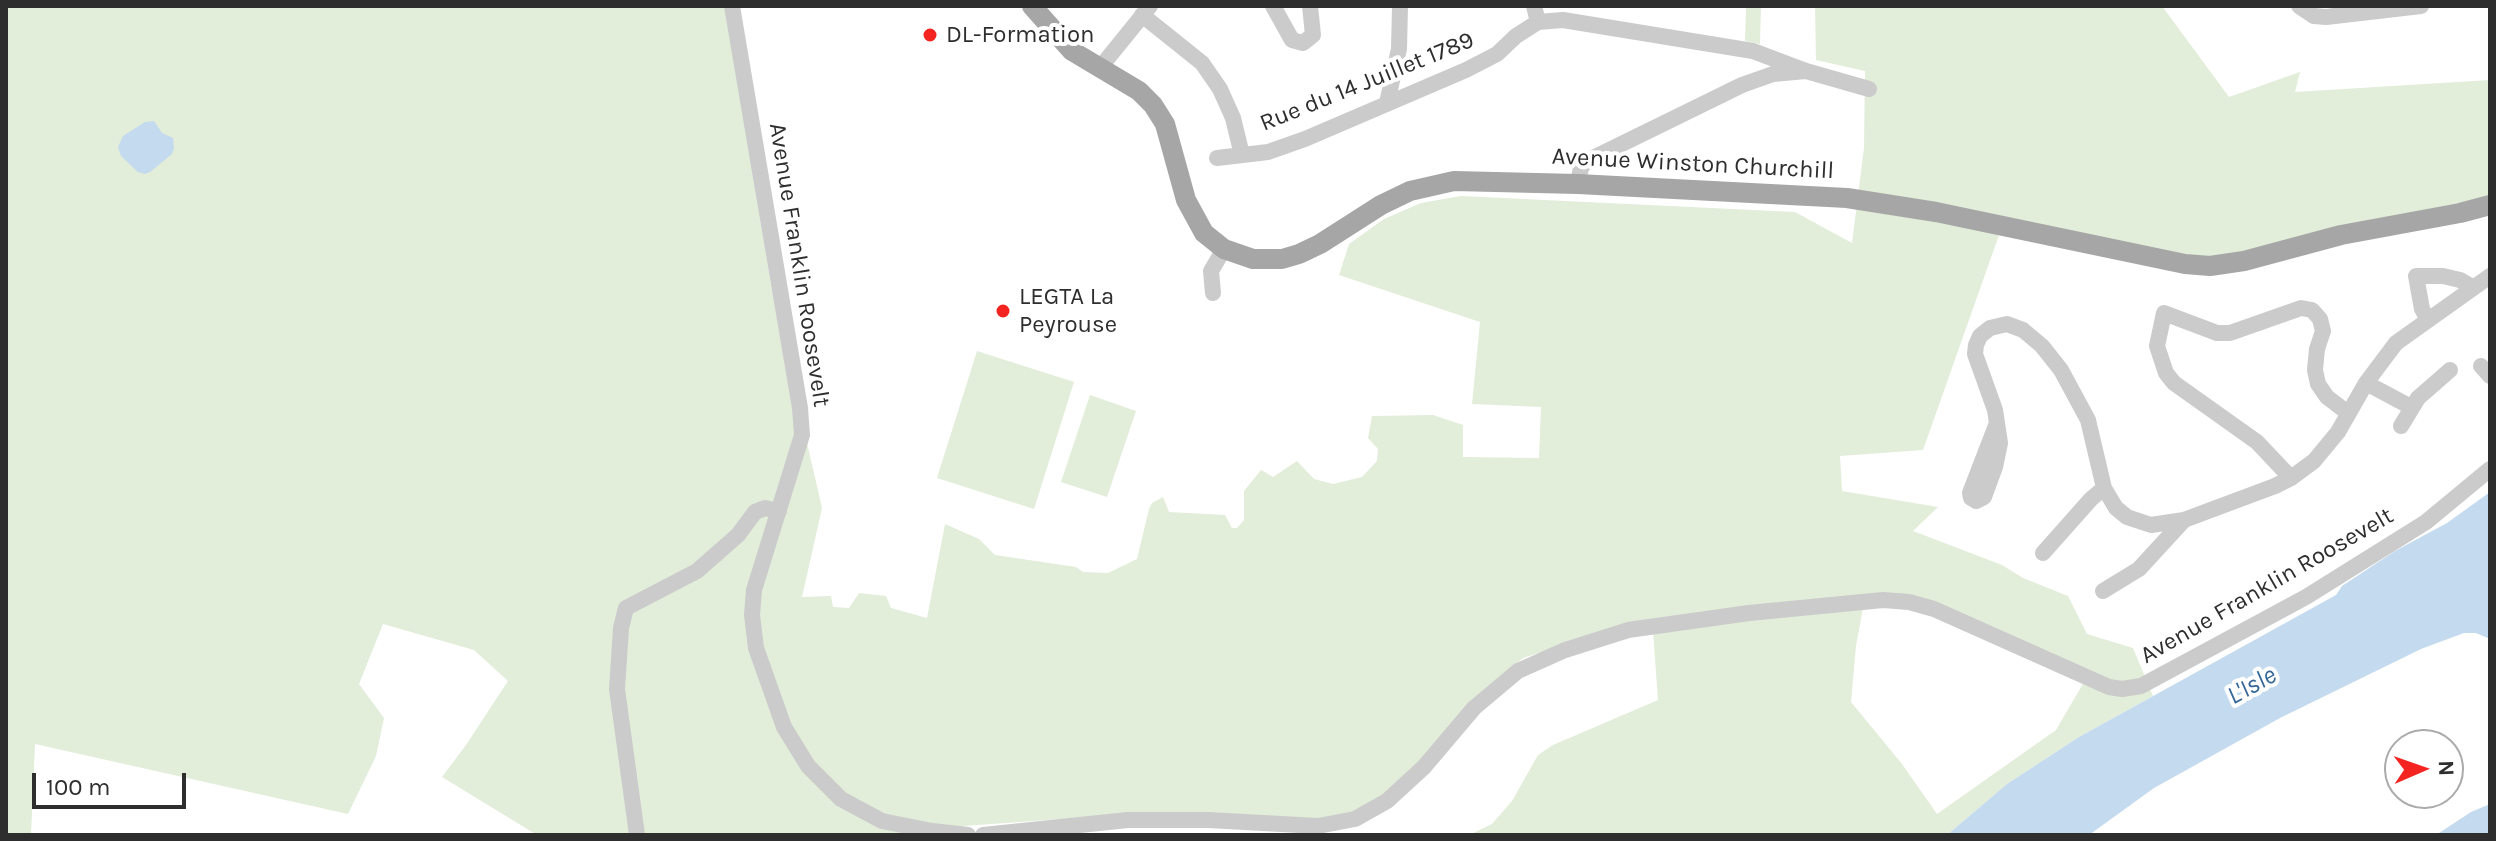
<!DOCTYPE html>
<html>
<head>
<meta charset="utf-8">
<style>
	body { margin:0 }
	#map { position:relative; width:2496px; height:841px; overflow:hidden; background:#fff; font-family:Karla,sans-serif }
	canvas { display:block }
	.frame { position:absolute; inset:0; border:8px solid #2e2e2e; pointer-events:none }
	.north { position:absolute; left:2384px; top:729px; width:80px; height:80px; box-sizing:border-box; background:#fff; border:2px solid #ababab; border-radius:50%; rotate:88deg; font-size:22px; font-weight:700; line-height:32px; text-align:center; color:#2e2e2e }
	.north::after { content:''; display:block; margin:auto; width:28px; height:36px; background:#f42521; clip-path:polygon(50% 0,100% 100%,50% 72%,0 100%) }
	.scale { position:absolute; left:32px; top:773px; width:154px; height:36px; box-sizing:border-box; border:4px solid #2e2e2e; border-top:0; padding-left:10px; font-size:24px; line-height:28px; white-space:nowrap; color:#2e2e2e; -webkit-text-stroke:6px #fff; paint-order:stroke }
</style>
</head>
<body>
<div id="map">
<canvas width="2496" height="841"></canvas>
<div class="frame"></div>
<div class="north">N</div>
<div class="scale">100 m</div>
</div>
<script>
const ctx = document.querySelector('canvas').getContext('2d');
ctx.lineJoin = 'round';
function fill(path, color) { ctx.fillStyle = color; ctx.fill(path, 'evenodd'); }
const toPath = rows => new Path2D(rows.map(r => 'M' + r).join(''));
function trace(path, color, width, dash) { ctx.strokeStyle = color; ctx.lineWidth = width; ctx.lineCap = dash ? 'butt' : 'round'; ctx.setLineDash(dash || []); ctx.stroke(path); }
function write(font, color, halo, rows, align = 'center') {
  ctx.font = font + ' Karla,sans-serif'; ctx.lineWidth = 8; ctx.setLineDash([]); ctx.textBaseline = 'middle'; ctx.strokeStyle = halo; ctx.fillStyle = color; for (const [text, x, y, turn = 0] of rows) {
    ctx.save(); ctx.translate(x, y); ctx.rotate((+turn || 0) * Math.PI / 180); ctx.textAlign = isNaN(turn) ? turn : align; if (halo) ctx.strokeText(text, 0, 0); ctx.fillText(text, 0, 0); ctx.restore();
  }
}
const green = toPath([
	[6,6,725,6,772,291,822,508,802,597,831,596,833,607,849,608,859,593,886,596,891,608,927,618,945,524,979,539,995,555,1076,567,1083,572,1108,573,1137,559,1149,509,1152,503,1163,497,1169,512,1225,515,1232,528,1237,528,1244,520,1244,491,1261,470,1273,477,1297,461,1314,479,1333,484,1362,477,1377,461,1378,449,1368,438,1372,416,1433,415,1463,425,1463,457,1539,458,1541,407,1472,404,1480,322,1339,275,1349,244,1384,219,1421,203,1461,196,1795,212,1852,243,1864,148,1865,71,1816,60,1815,6,2162,6,2229,97,2300,72,2295,92,2490,80,2490,196,2209,260,2005,218,1923,450,1840,456,1842,491,1938,507,1913,531,2002,565,2023,578,2068,596,2087,634,2133,648,2153,696,2079,737,2007,784,1947,835,1469,835,1492,824,1512,801,1538,755,1553,745,1658,700,1653,631,1863,608,1856,646,1851,702,1902,764,1937,814,2056,730,2084,682,1933,601,1632,624,1523,658,1469,704,1417,764,1383,795,1352,812,1316,820,1131,814,950,827,947,835,537,835,442,777,466,745,508,681,474,650,383,624,359,684,384,718,376,756,348,814,35,744,31,835,6,835],
	[1746,6,1761,6,1760,44,1745,41],
	[977,351,1074,382,1034,509,937,478],
	[1090,395,1136,411,1107,497,1061,482]
]);
const water = toPath([
	[154,121,162,133,173,138,174,148,172,154,150,172,145,174,138,172,121,156,118,147,123,136,145,122],
	[2490,492,2490,639,2476,633,2464,633,2421,649,2280,718,2154,788,2089,835,1947,835,2007,784,2079,737,2336,595,2342,586,2395,551,2447,523],
	[2490,804,2490,834,2488,835,2436,835,2471,812]
]);
const minor = toPath([
	[732,6,800,408,802,435,754,590,752,615,756,648,784,727,808,766,841,799,882,821,932,831,968,835],
	[1273,6,1292,40,1303,43,1313,35,1310,6],
	[1534,6,1538,22],
	[2299,6,2314,16,2326,17,2421,6],
	[1142,15,1202,63,1220,89,1233,118,1242,155],
	[1099,69,1150,6],
	[1387,103,1399,49,1400,6],
	[1217,158,1268,152,1305,139,1466,70,1497,54,1516,36,1538,22,1563,20,1753,51,1806,71],
	[1578,184,1581,167,1589,160,1742,85,1773,74,1806,71,1869,89],
	[1213,293,1211,271,1224,249],
	[2428,320,2422,309,2416,276,2443,276,2460,280,2472,287],
	[2481,366,2490,376],
	[2366,383,2411,407],
	[1997,423,1970,493,1971,498,1976,501,1984,497,1995,467,2000,443,1997,423,1995,410,1975,354,1976,345,1980,336,1990,328,2007,324,2023,330,2042,346,2061,370,2088,420,2104,488,2116,508,2127,517,2151,525,2184,520,2275,486,2291,478,2314,461,2338,432,2366,383,2396,343,2490,276],
	[2401,426,2418,398,2450,370],
	[2291,478,2257,442,2174,383,2166,373,2157,346,2164,313,2217,333,2230,333,2301,308,2312,310,2320,319,2323,331,2317,349,2315,370,2318,384,2327,397,2348,413],
	[2043,553,2091,499,2104,488],
	[2103,591,2139,569,2184,520],
	[637,835,617,689,621,628,626,608,697,571,738,535,755,512,765,508,779,511],
	[983,835,1128,820,1208,820,1318,826,1355,819,1387,801,1424,767,1474,708,1518,671,1565,650,1628,630,1749,613,1883,600,1909,602,1934,609,2109,687,2122,689,2141,686,2306,597,2426,522,2490,469]
]);
const major = toPath([
	[1032,6,1072,51,1139,91,1153,105,1165,124,1186,200,1204,233,1224,249,1253,259,1282,259,1299,254,1320,244,1381,205,1410,191,1454,181,1578,184,1847,198,1936,212,2185,264,2210,266,2244,261,2341,235,2460,213,2490,205]
]);
const markers = [
	[930,35,8,"#f42521"],
	[1003,311,8,"#f42521"]
];
const poiNames = [
	["DL-Formation",946,35],
	["LEGTA La",1019,297],
	["Peyrouse",1019,325]
];
const streetNames = [
	["Rue du 14 Juillet 1789",1367,82,-22],
	["Avenue Winston Churchill",1693,164,3],
	["Avenue Franklin Roosevelt",799,265,81],
	["Avenue Franklin Roosevelt",2267,586,-30]
];
const waterNames = [
	["L'Isle",2252,686,-29]
];
fill(green, '#e2edda');
fill(water, '#c4daee');
trace(minor, '#cbcbcb', 16);
trace(major, '#a6a6a6', 20);
for (const [x, y, r, color] of markers) { const dot = new Path2D(); dot.arc(x, y, r, 0, 2 * Math.PI); ctx.fillStyle = color; ctx.fill(dot); trace(dot, '#fff', 3); }
write('24px', '#2e2e2e', '#fff', poiNames, 'left');
write('24px', '#2e2e2e', '#fff', streetNames);
write('italic 26px', '#356897', '#fff', waterNames);
</script>
</body>
</html>
